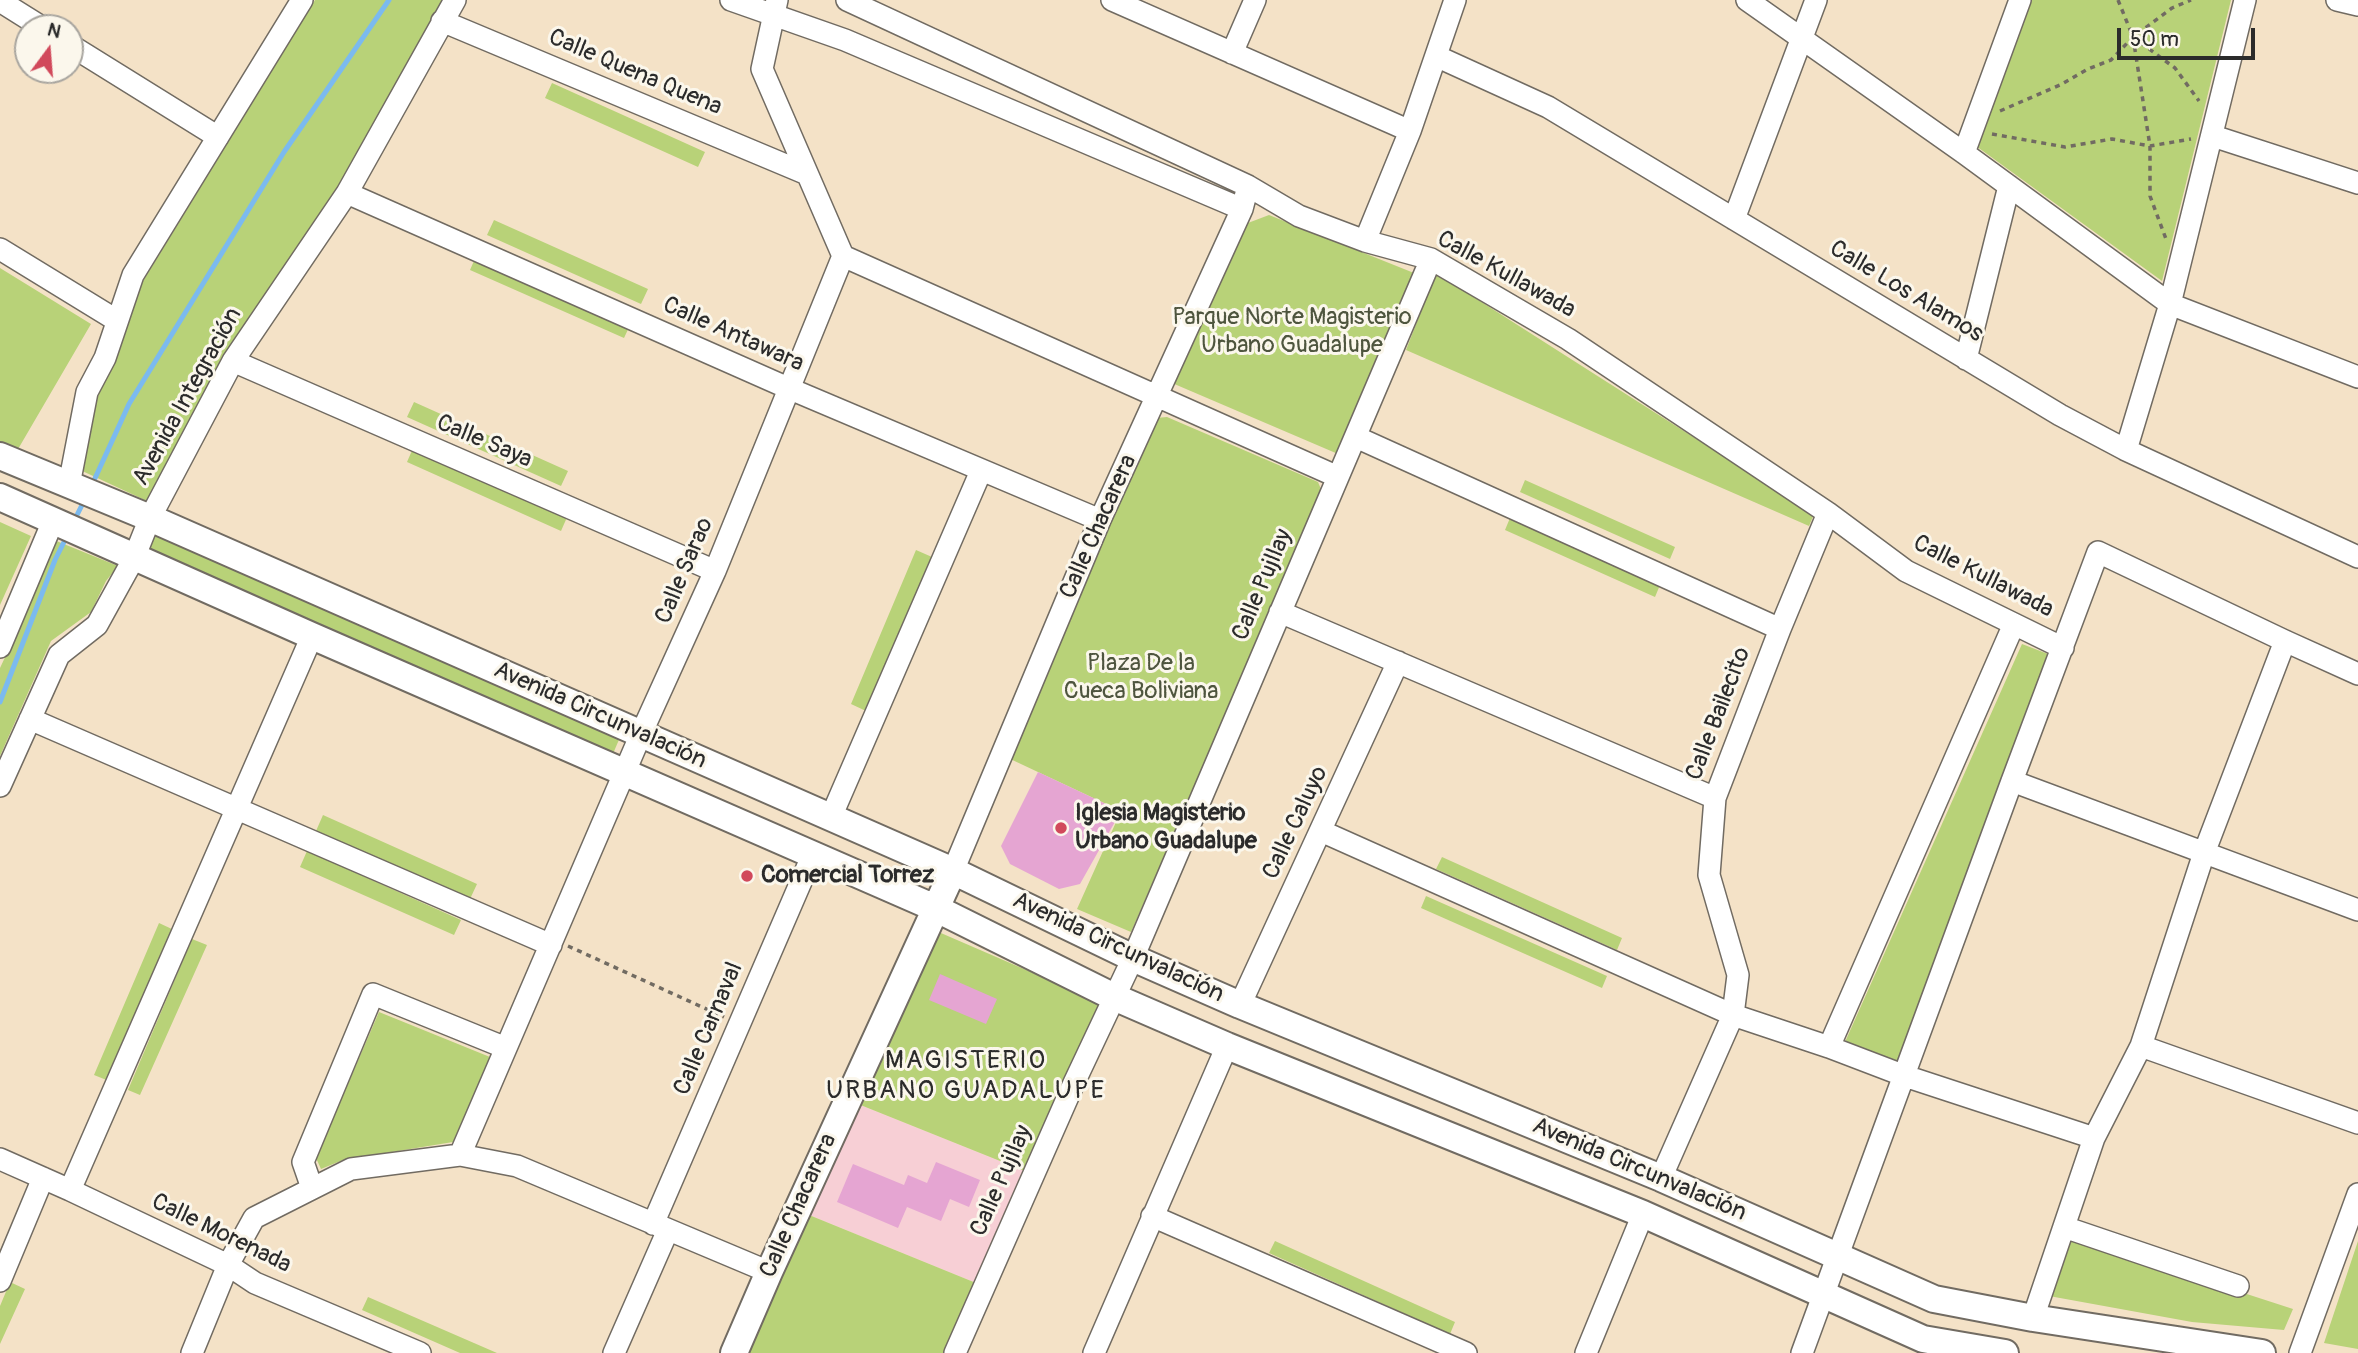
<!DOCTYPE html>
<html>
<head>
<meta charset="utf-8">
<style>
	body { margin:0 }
	#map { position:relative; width:2358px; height:1353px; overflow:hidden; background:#f4e2c7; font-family:Pangolin,sans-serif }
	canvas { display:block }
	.north { position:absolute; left:14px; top:14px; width:70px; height:70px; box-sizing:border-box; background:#fbf7ec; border:2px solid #a8a59f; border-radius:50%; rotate:16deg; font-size:19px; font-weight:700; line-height:28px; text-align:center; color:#2b2b2b }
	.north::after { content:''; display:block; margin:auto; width:24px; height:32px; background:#d1495b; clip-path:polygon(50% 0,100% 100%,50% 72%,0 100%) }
	.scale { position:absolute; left:2117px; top:28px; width:138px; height:32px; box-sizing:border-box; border:4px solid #2b2b2b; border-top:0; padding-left:9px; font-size:21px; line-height:24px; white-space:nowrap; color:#2b2b2b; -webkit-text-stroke:5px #fbf7ec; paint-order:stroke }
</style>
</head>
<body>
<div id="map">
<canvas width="2358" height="1353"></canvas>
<div class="north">N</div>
<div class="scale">50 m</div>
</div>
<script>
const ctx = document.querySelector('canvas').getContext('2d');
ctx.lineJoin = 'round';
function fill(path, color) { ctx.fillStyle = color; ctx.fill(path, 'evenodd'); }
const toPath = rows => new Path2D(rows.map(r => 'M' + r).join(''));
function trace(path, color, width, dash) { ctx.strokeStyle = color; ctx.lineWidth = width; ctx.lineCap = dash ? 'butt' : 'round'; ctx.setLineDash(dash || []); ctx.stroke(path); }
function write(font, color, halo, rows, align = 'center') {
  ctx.font = font + ' Pangolin,sans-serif'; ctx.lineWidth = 6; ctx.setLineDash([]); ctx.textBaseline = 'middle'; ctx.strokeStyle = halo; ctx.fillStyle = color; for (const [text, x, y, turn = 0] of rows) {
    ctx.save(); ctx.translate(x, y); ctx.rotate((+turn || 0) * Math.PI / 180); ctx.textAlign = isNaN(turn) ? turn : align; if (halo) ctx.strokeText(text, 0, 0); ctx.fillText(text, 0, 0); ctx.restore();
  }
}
const built = toPath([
	[858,1104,1025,1171,976,1283,809,1215]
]);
const green = toPath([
	[315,0,446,0,335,194,149,502,78,469,100,389,132,299],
	[2029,0,2231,0,2162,281,1976,146],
	[552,83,705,152,698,167,545,98],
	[1269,215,1414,273,1338,454,1172,383,1240,226],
	[494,220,648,289,641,304,487,235],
	[477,254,631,323,624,338,470,270],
	[0,268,91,324,14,456,0,450],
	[1436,273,1814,514,1809,526,1406,350],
	[414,402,568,471,561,486,407,417],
	[1167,417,1318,482,1323,494,1131,932,1077,909,1121,811,1006,757,1156,418],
	[414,446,568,515,561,531,407,462],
	[1525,480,1675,547,1670,559,1520,492],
	[1510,518,1660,585,1655,597,1505,530],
	[0,522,31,536,0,605],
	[161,535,621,735,612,756,154,553,149,546,153,537],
	[54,540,118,566,106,581,91,612,51,641,0,756,0,668,37,589],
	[916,550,932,557,866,711,851,704],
	[2022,644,2048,654,1901,1062,1845,1042],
	[323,815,477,884,470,899,316,831],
	[307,851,461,920,454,935,300,867],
	[1442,857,1622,938,1617,950,1436,869],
	[1426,896,1607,976,1602,988,1421,908],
	[159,923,174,930,109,1081,94,1075],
	[934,930,1100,1002,1025,1171,858,1104],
	[192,939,207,945,140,1095,128,1090],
	[379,1012,490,1057,453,1142,343,1160,321,1169,316,1158],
	[809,1215,976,1283,945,1353,749,1353],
	[2071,1237,2293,1309,2284,1330,2192,1322,2049,1296],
	[1275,1241,1455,1322,1450,1334,1269,1253],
	[2358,1241,2358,1349,2324,1343],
	[10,1282,25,1289,0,1344,0,1306],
	[368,1297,497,1353,460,1353,362,1310]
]);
const stream = toPath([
	[91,487,129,404,284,152,389,0],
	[74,521,85,499],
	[0,702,55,560,67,536]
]);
const building = toPath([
	[1038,772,1121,811,1080,884,1059,889,1010,864,1001,846],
	[940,974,997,999,986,1024,929,1000],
	[936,1162,980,1180,969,1207,950,1199,941,1221,907,1207,898,1228,837,1202,853,1164,904,1185,908,1175,927,1183]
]);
const path = toPath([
	[2118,0,2133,37,2150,146,2150,196,2166,239],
	[2133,37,2175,68,2199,101],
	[2000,111,2062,84,2088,69,2111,60,2133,37,2172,8,2191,0],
	[1992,134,2065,147,2112,139,2150,146,2191,139],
	[568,946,724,1017]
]);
const minor = toPath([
	[731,0,845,40,1242,209],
	[847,0,1248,186,1299,216,1365,241,1431,259,1568,339,1828,513,1906,571,2063,648],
	[1112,0,1410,131],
	[1747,0,1964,153,2170,304,2358,377],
	[2337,0,2358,5],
	[0,1,43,28],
	[442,21,807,174],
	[70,45,218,137],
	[1232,53,1255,0],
	[1436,56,1548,107,2060,415,2126,450,2358,557],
	[2213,136,2358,183],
	[1964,153,2020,0],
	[347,193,788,388,1100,520],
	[1734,219,1816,0],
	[1365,241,1410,131,1455,0],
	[0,249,116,320],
	[843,256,1338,477],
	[1966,359,2009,186],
	[233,361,715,571],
	[1356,437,1780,629],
	[2126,450,2170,304,2245,0],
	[69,485,87,392,105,358,133,275,302,0],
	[1280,612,1715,798],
	[0,647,53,521],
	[30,719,551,945],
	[2012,781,2358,910],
	[0,786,59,655,97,625,134,558,150,518,233,361,347,193,455,0],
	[831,817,981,471],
	[1321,831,1733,1015,1829,1047,1905,1076,2094,1138],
	[953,871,1100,520,1242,209,1248,186],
	[1240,1005,1398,662],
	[2141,1046,2358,1123],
	[1829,1047,2014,624],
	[460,1155,641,734,715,571,843,256,762,69,777,0],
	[0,1159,70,1190,228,1265,255,1283,420,1353],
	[1661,1178,1733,1015,1738,975,1709,875,1715,798,1780,629,1828,513],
	[312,1188,303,1162,373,994,506,1048],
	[70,1190,312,636],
	[1152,1216,1466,1353],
	[653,1224,813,854],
	[2064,1227,2238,1286],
	[0,1281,43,1178],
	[2033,1318,2094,1138,2141,1046,2204,853,2285,641],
	[192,1353,228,1265,254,1218,351,1169,460,1155,517,1166,769,1272],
	[614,1353,668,1230],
	[955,1353,1074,1083,1133,958,1431,259],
	[1094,1353,1227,1046],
	[1586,1353,1643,1214],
	[1802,1353,2012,781,2098,552,2285,641,2358,674],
	[2300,1353,2358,1194]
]);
const major = toPath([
	[0,456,150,518,953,871,1133,958,1240,1005,1661,1178,1934,1299,2033,1318,2262,1353],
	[0,497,312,636,935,908,1114,997,1227,1046,1643,1214,1923,1339,2005,1353],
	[734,1353,769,1272,953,871]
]);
const markers = [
	[1061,828,7,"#d1495b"],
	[747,876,7,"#d1495b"]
];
const streetNames = [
	["Calle Quena Quena",635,73,23],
	["Calle Kullawada",1506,275,29],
	["Calle Los Alamos",1906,292,31],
	["Calle Antawara",733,335,24],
	["Avenida Integración",188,397,-61],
	["Calle Saya",484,442,23],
	["Calle Chacarera",1099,527,-66],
	["Calle Sarao",685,571,-67],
	["Calle Kullawada",1983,577,27],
	["Calle Pujllay",1263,585,-67],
	["Calle Bailecito",1719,714,-69],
	["Avenida Circunvalación",600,716,24],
	["Calle Caluyo",1296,823,-65],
	["Avenida Circunvalación",1118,948,25],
	["Calle Carnaval",709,1029,-67],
	["Avenida Circunvalación",1639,1170,23],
	["Calle Pujllay",1002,1181,-66],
	["Calle Chacarera",799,1206,-66],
	["Calle Morenada",221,1234,26]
];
const parkNames = [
	["Parque Norte Magisterio",1292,318],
	["Urbano Guadalupe",1292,346],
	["Plaza De la",1141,664],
	["Cueca Boliviana",1141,692]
];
const poiNames = [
	["Iglesia Magisterio",1075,814],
	["Urbano Guadalupe",1075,842],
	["Comercial Torrez",761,876]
];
const neighbourhoodNames = [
	["MAGISTERIO",966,1061],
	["URBANO GUADALUPE",966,1091]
];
fill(built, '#f7cfd5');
fill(green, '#b8d278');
trace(stream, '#7bbaef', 5);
fill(building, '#e5a5d2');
trace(minor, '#716b62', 24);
trace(major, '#716b62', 30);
trace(path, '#716b62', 3.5, [5, 5]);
trace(minor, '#fff', 21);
trace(major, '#fff', 26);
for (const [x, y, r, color] of markers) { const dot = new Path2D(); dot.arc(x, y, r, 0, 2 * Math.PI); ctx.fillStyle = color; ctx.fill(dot); trace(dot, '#fbf7ec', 2.5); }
write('24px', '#2b2b2b', '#fbf7ec', streetNames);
write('24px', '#4e553e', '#fbf7ec', parkNames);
write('bold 24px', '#2b2b2b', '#fbf7ec', poiNames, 'left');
ctx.letterSpacing = '2px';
write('26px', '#2b2b2b', '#fbf7ec', neighbourhoodNames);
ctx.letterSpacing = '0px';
</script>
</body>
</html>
